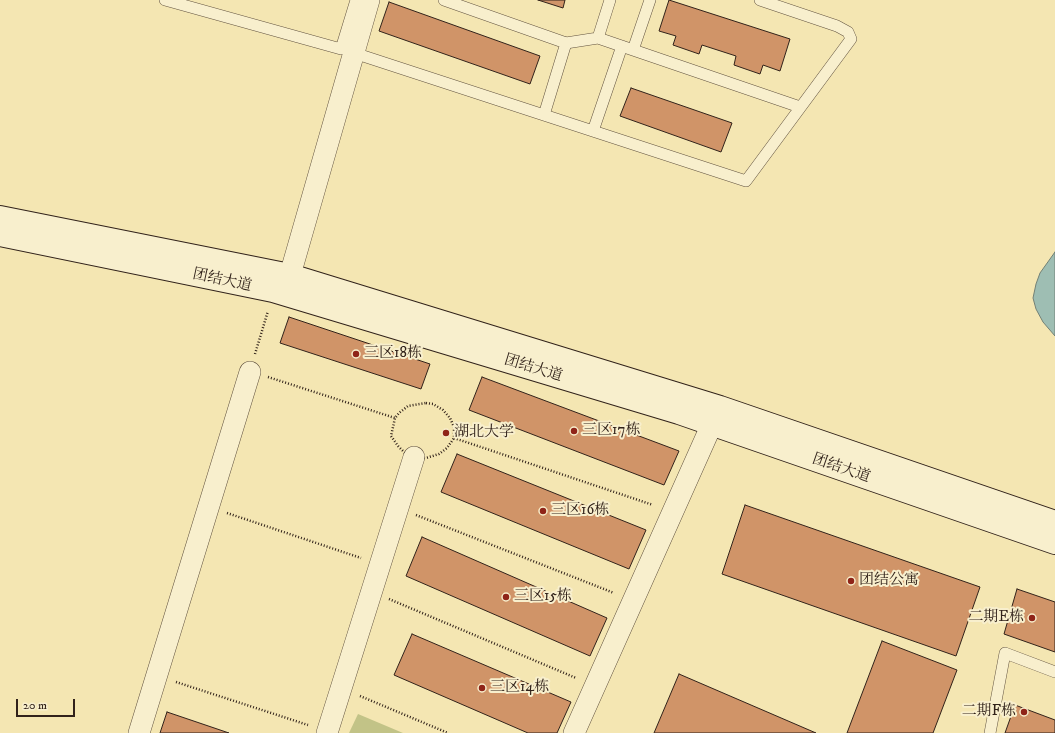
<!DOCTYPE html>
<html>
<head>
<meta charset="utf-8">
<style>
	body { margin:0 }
	#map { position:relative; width:1055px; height:733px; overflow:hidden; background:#f4e6b2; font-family:"IM FELL DW Pica",serif }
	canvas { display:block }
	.scale { position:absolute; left:16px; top:699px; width:59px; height:18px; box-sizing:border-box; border:2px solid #31221a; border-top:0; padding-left:5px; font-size:12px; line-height:14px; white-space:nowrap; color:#31221a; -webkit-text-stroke:3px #f8efcd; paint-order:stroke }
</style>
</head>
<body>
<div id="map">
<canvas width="1055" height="733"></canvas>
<div class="scale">20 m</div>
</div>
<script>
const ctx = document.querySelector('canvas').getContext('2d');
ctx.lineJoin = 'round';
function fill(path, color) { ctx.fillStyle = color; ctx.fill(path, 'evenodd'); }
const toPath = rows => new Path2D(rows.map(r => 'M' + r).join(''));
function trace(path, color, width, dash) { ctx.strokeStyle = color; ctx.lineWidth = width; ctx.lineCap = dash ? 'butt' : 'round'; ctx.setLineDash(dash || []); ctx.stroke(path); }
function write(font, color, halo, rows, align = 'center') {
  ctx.font = font + ' "IM FELL DW Pica","Noto Serif SC",serif'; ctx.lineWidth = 4; ctx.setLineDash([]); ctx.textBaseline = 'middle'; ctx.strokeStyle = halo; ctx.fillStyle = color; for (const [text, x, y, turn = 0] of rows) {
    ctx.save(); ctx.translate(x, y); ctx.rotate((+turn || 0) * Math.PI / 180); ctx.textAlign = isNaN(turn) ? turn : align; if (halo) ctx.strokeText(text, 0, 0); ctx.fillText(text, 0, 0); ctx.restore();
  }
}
const green = toPath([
	[358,714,403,733,349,733]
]);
const water = toPath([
	[1055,252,1055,336,1043,322,1036,309,1033,298,1036,284,1040,273,1055,252]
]);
const building = toPath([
	[538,0,565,0,563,8,538,0],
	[669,0,790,39,780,71,763,65,760,74,734,65,736,56,702,45,699,54,673,45,676,36,659,31,669,0],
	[389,2,540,56,530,84,379,31,389,2],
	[631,88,732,123,721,152,620,116,631,88],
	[289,317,430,364,421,389,280,343,289,317],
	[482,377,679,451,664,485,469,410,482,377],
	[457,454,646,530,629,569,441,492,457,454],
	[745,505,980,587,956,656,722,574,745,505],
	[422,537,607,618,590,656,406,576,422,537],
	[1017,589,1055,602,1055,652,1004,634,1017,589],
	[412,634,571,702,557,733,528,733,394,675,412,634],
	[882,641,957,670,933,733,847,733,882,641],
	[679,674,816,733,654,733,679,674],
	[1015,705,1055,720,1055,733,1005,733,1015,705],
	[167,712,229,733,160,733,167,712]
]);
const path = toPath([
	[255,354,268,311],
	[268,377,395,418],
	[426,403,433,404,443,410,450,418,454,427,454,438,447,448,439,454,426,458,414,457,406,454,398,446,391,436,395,418,399,413,408,406,426,403],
	[454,438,653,505],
	[227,513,361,558],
	[416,515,614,593],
	[389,599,576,678],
	[176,682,308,725],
	[360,696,448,733]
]);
const lane = toPath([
	[165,0,341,49,356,0],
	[444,0,566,43,598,38,800,107],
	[598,38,610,0],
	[633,50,650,0],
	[354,53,746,181,851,39,848,32,837,26,760,0],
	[544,115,566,43],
	[593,131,622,46],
	[990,733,1005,653,1055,672]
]);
const street = toPath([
	[290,275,369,0],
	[139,733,250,372],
	[327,733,414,457],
	[574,733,712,424]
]);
const secondary = toPath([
	[0,217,290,275,720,407,1055,522],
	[0,235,273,291,679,413,1055,543]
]);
const markers = [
	[356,354,4,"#8f2418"],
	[574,431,4,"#8f2418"],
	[446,433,4,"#8f2418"],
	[543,511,4,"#8f2418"],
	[851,581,4,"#8f2418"],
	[506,597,4,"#8f2418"],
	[1032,618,4,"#8f2418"],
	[482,688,4,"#8f2418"],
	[1024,712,4,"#8f2418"]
];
const streetNames = [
	["团结大道",222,281,12],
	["团结大道",533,369,17],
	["团结大道",841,469,19]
];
const poiNames = [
	["三区18栋",364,354],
	["三区17栋",582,431],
	["湖北大学",454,433],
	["三区16栋",551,511],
	["团结公寓",859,581],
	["三区15栋",514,597],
	["二期E栋",1024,618,"right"],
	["三区14栋",490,688],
	["二期F栋",1016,712,"right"]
];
fill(green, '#c2c387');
fill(water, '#9ebeb3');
trace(water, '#728076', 1);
fill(building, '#d09468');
trace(building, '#31221a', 1);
trace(lane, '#625340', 12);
trace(street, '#625340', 22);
trace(secondary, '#31221a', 24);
trace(path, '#31221a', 2.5, [1, 2]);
trace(lane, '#f8efcd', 11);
trace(street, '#f8efcd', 21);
trace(secondary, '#f8efcd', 22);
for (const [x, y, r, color] of markers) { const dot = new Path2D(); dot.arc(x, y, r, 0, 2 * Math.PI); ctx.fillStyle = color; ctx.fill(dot); trace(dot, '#f8efcd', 1.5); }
write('15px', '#31221a', '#f8efcd', streetNames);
write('15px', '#31221a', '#f8efcd', poiNames, 'left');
</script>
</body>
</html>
